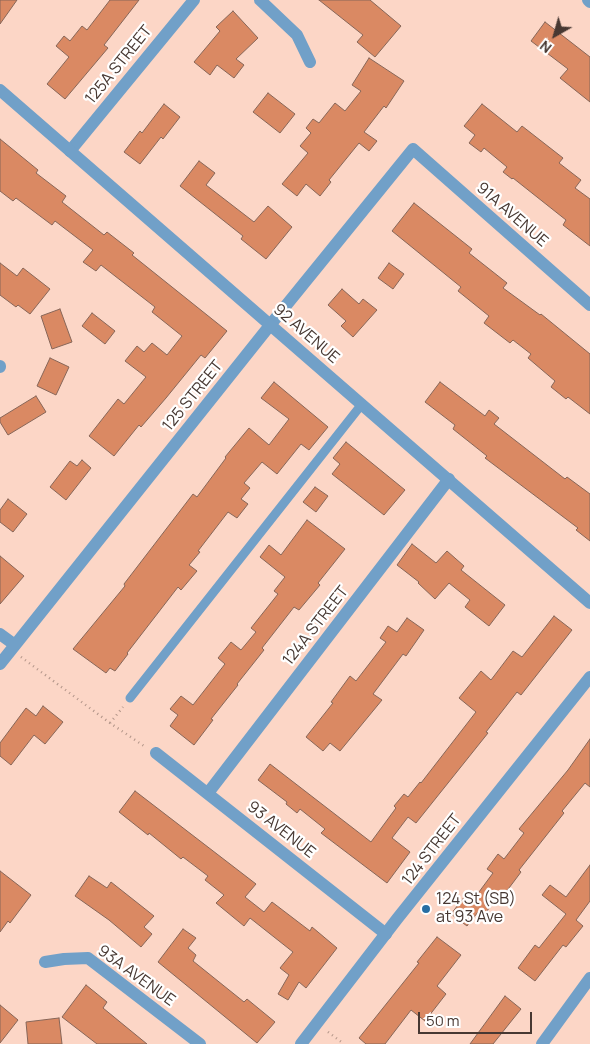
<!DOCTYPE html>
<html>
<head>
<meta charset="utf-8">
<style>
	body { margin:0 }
	#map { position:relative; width:590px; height:1044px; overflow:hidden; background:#fcd6c6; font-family:Manrope,sans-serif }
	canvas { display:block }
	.north { position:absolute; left:530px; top:10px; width:50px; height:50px; -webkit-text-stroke:4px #fff; paint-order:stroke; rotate:218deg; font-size:14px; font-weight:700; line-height:20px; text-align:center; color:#473832 }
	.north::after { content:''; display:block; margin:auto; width:18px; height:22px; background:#473832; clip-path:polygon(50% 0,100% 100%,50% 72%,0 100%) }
	.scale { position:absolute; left:418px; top:1012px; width:114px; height:22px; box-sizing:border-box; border:2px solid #473832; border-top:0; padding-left:6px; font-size:15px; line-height:18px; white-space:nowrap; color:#473832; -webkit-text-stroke:4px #fff; paint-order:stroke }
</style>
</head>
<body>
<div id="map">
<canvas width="590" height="1044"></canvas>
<div class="north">N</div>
<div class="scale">50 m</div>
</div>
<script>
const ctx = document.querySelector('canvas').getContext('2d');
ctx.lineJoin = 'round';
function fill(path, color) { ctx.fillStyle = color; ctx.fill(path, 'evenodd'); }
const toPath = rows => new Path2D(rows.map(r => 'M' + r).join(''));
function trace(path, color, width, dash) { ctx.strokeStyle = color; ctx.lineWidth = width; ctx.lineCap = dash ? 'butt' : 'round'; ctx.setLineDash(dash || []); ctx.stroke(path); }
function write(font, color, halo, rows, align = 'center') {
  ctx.font = font + ' Manrope,sans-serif'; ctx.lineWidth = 4.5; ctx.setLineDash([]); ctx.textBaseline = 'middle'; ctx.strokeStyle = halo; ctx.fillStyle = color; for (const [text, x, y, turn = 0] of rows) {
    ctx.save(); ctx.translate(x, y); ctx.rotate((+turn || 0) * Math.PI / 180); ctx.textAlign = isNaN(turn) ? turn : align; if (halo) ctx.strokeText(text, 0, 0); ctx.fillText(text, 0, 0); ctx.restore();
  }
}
const building = toPath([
	[0,0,17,0,0,24,0,0],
	[110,0,139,0,104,45,108,48,65,99,47,84,69,57,56,46,64,36,70,41,82,26,87,30,110,0],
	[319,0,370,0,401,26,375,57,357,42,363,35,319,0],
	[233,11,258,38,236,59,244,65,234,78,217,65,210,75,194,62,220,31,216,27,233,11],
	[545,22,590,57,590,102,560,78,568,69,531,41,545,22],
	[369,58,404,81,386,108,384,106,364,132,377,141,369,151,359,143,329,180,331,182,320,196,306,184,297,196,282,184,308,153,300,146,311,133,306,128,313,119,319,123,335,103,345,111,361,91,352,85,369,58],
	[268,93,295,114,280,133,253,112,268,93],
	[164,104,180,117,163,139,161,137,140,164,124,152,140,131,142,133,164,104],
	[482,104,517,132,522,126,563,158,559,163,581,180,575,188,590,199,590,246,563,225,566,220,513,178,512,179,503,172,507,167,484,148,481,152,469,143,475,135,464,126,482,104],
	[0,139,38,170,36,173,66,196,62,202,104,235,107,232,134,253,132,255,227,331,205,358,201,355,166,398,141,427,139,425,114,456,89,436,118,399,124,404,146,377,125,361,137,346,144,352,152,343,167,355,182,336,152,312,155,307,115,276,101,265,96,271,83,262,93,250,55,221,52,225,16,198,13,201,0,191,0,139],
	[199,161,215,173,206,185,254,222,268,206,292,227,266,259,241,239,243,236,180,186,199,161],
	[414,203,472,249,469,253,507,283,503,288,540,315,541,314,590,354,590,414,568,397,566,399,551,387,555,381,528,358,531,354,513,340,510,343,484,323,489,316,458,291,461,287,392,231,414,203],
	[0,263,17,276,23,268,50,289,30,314,18,305,16,307,0,295,0,263],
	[389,263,404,274,393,289,378,278,389,263],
	[342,289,359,304,363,299,377,310,353,337,341,326,346,321,328,305,342,289],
	[60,309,72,342,52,349,41,316,60,309],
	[92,313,115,331,105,344,82,326,92,313],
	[50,358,69,367,56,395,37,386,50,358],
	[274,382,328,427,309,450,301,444,277,474,262,462,244,483,250,488,241,499,248,504,237,518,228,512,198,551,200,552,189,565,197,571,181,590,178,587,127,653,128,654,115,671,110,668,106,673,73,649,125,586,124,584,193,494,197,497,226,458,225,457,249,428,269,445,289,419,261,398,274,382],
	[440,382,485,416,489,410,499,418,494,424,565,479,567,477,590,494,590,541,576,530,578,528,485,458,487,456,453,429,455,425,425,402,440,382],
	[36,396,46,412,8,435,0,422,0,418,36,396],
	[346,442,405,490,384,515,332,474,340,464,333,458,346,442],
	[82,460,91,468,66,500,50,487,70,461,77,466,82,460],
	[315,487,328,496,316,512,303,502,315,487],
	[8,499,27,514,13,532,0,522,0,510,8,499],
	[307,520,345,549,318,583,320,585,299,610,294,607,262,648,264,650,237,684,238,685,211,719,213,720,194,745,170,726,178,715,170,709,181,696,193,705,225,664,218,658,231,642,241,650,256,632,251,628,278,594,274,591,285,577,260,557,269,545,281,555,307,520],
	[412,544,436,563,447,551,464,566,461,570,505,605,489,626,465,607,470,600,449,583,435,599,418,583,419,582,397,565,412,544],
	[0,556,24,576,0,604,0,556],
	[554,616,572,630,521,695,517,692,486,732,488,733,416,823,408,817,392,838,410,852,387,883,321,833,325,829,300,809,297,813,286,804,287,802,258,780,270,764,371,842,396,808,394,806,404,794,408,797,420,782,421,783,476,712,459,698,481,671,491,680,513,651,522,657,554,616],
	[407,618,424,630,406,656,403,654,373,694,382,700,340,751,330,743,323,751,306,737,333,703,331,702,350,676,356,681,386,642,380,638,388,626,397,632,407,618],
	[43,706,63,722,45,744,34,735,11,765,0,756,0,743,26,708,36,716,43,706],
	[590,739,590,787,585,783,562,811,564,813,519,870,521,872,500,900,497,898,483,916,478,912,467,926,451,914,469,891,476,896,493,873,487,869,498,854,504,859,524,833,519,829,568,770,590,739],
	[135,791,256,884,245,897,264,912,272,902,310,931,312,927,337,948,306,988,299,982,288,1000,278,994,289,975,280,968,293,952,250,918,244,926,216,903,224,895,205,880,208,876,183,857,181,859,149,833,148,835,119,812,135,791],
	[590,865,590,901,576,920,583,926,566,947,563,945,535,981,518,968,535,945,539,948,566,914,542,895,550,885,566,897,590,865],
	[0,871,31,895,10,923,8,921,0,932,0,871],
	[89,876,107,888,111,882,154,916,144,927,152,934,141,947,109,920,75,896,89,876],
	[183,929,196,938,188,948,196,955,193,961,244,1002,247,999,275,1022,257,1043,158,962,183,929],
	[437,937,461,955,437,986,446,994,425,1021,411,1010,385,1044,366,1044,359,1038,419,963,417,962,437,937],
	[86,985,107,1002,103,1008,147,1044,97,1044,62,1017,86,985],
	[505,996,521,1009,493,1044,470,1044,505,996],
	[0,1005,18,1020,0,1043,0,1005],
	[59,1018,62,1044,28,1044,26,1022,59,1018]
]);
const path = toPath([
	[21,657,110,723,144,746],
	[110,723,123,707],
	[328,1032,344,1044]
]);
const service = toPath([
	[130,698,362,404]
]);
const minor = toPath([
	[260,0,297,35,310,62],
	[588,0,590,2],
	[70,151,194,0],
	[0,366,0,367],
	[0,634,15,645],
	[0,664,271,324,413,149,590,305],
	[156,753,386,934],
	[208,793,449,479],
	[45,962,64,959,88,958,200,1044],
	[542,1044,590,978]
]);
const tertiary = toPath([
	[0,90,590,603],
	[301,1044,397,919,590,677]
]);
const markers = [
	[426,909,5,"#286ea3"]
];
const streetNames = [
	["125A STREET",119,65,-51],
	["91A AVENUE",512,215,41],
	["92 AVENUE",306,334,41],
	["125 STREET",193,396,-51],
	["124A STREET",316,626,-52],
	["93 AVENUE",281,830,38],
	["124 STREET",432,850,-52],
	["93A AVENUE",136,976,36]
];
const poiNames = [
	["124 St (SB)",436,900],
	["at 93 Ave",436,918]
];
fill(building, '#da8963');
trace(building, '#876658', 1);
trace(path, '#b19488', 2.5, [1, 4]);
trace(service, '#71a0c8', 9);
trace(minor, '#71a0c8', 12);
trace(tertiary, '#71a0c8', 12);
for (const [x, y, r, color] of markers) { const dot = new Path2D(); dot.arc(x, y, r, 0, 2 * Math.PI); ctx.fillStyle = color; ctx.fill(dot); trace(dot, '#fff', 2); }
write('16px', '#473832', '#fff', streetNames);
write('16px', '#473832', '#fff', poiNames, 'left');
</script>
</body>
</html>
